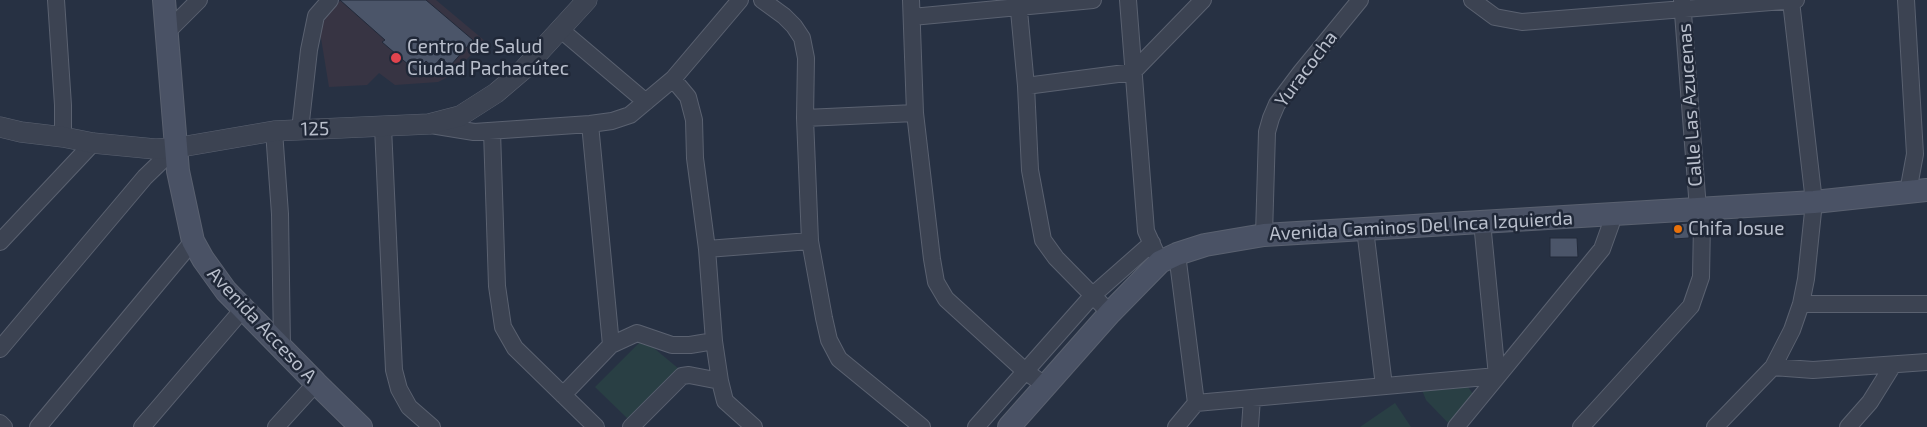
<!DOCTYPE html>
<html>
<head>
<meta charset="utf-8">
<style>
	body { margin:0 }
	canvas { display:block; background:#273143 }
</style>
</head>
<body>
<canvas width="1927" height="427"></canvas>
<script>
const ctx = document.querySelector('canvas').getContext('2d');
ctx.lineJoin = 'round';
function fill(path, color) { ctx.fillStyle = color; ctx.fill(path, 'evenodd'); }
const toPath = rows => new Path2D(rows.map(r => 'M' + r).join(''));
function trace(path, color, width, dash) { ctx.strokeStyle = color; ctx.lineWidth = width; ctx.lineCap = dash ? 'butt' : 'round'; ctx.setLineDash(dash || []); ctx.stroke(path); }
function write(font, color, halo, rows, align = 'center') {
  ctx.font = font + ' "Exo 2",sans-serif'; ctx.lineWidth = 5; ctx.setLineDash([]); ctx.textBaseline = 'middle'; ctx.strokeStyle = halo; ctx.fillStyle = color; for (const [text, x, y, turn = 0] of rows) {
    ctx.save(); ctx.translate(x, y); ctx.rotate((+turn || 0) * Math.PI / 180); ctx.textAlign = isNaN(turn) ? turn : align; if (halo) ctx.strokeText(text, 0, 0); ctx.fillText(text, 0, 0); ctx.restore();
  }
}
const medical = toPath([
	[341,0,436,0,485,41,450,76,438,82,395,85,379,73,367,85,329,87,320,32,324,21,330,11]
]);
const green = toPath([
	[643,339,679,369,628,419,595,387],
	[1468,387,1476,398,1451,426,1426,400,1422,390],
	[1395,403,1411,427,1360,427]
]);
const building = toPath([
	[340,0,426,0,473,40,450,66,441,58,433,67,426,61,417,72,382,42,385,40,340,0],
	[1689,223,1689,238,1674,239,1673,224,1689,223],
	[1550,238,1577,238,1578,257,1550,257,1550,238]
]);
const minor = toPath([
	[56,0,63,105,63,137],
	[762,0,784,16,794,26,802,38,806,58,805,118,810,241,824,318,829,340,839,359,922,427],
	[911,0,915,113,932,259,936,282,946,299,1025,371,1046,386],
	[1018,0,1026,86,1030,170,1043,240,1056,258,1110,313],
	[1128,0,1146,231,1160,262],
	[1472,0,1495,17,1522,22,1796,0],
	[1906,0,1915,154,1908,192],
	[912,17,1093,0],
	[561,30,646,102],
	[167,32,199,0],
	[673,79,688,97,694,120,695,158,707,249,714,341,720,381,725,401,754,427],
	[1026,86,1133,72,1203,0],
	[805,118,915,113],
	[431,125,474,132,590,124,612,121,630,115,673,79,740,0],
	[383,127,394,370,399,389,409,407,432,427],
	[300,130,309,50,316,16,330,0],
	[274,131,280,214,282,347],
	[492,131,497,286,503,327,515,348,596,427],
	[1365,229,1384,386],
	[1264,235,1267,132,1271,118,1277,104,1301,72,1360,0],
	[0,242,93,143],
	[707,249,810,241],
	[1177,254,1196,403],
	[1801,304,1927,304],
	[611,345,637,333,672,345,690,345,714,341],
	[0,349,145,177,175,148],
	[1773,367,1813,370,1927,362],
	[563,395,611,345,590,124],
	[0,423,4,427],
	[38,427,193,241],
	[142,427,243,309],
	[276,427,316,383],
	[631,427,682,376,689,375,720,381],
	[976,427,1093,295,1152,243],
	[1176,427,1196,403,1497,376,1482,222],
	[1250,427,1252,398],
	[1456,427,1602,249,1611,224,1610,215],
	[1581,427,1691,306,1701,277,1702,223,1698,209,1682,0],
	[1715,427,1773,367,1792,330,1801,304,1806,279,1814,202,1791,1],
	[1848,427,1870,402,1893,365]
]);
const tertiary = toPath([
	[0,127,21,132,63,137,93,143,155,149,175,148,274,131,429,124,460,116,496,93,523,70,587,0]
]);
const secondary = toPath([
	[164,0,178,171,193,241,203,259,226,291,316,383,361,427],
	[1009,427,1110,313,1160,262,1177,254,1205,245,1264,235,1814,202,1927,190]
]);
const markers = [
	[396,58,6,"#e0444e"],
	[1678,229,5,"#e8710a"]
];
const poiNames = [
	["Centro de Salud",407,47],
	["Ciudad Pachacútec",407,69],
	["Chifa Josue",1688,229]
];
const streetNames = [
	["Yuracocha",1306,69,-53],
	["Calle Las Azucenas",1690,105,-94],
	["125",315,129,-2],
	["Avenida Caminos Del Inca Izquierda",1421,226,-3],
	["Avenida Acceso A",262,325,47]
];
fill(medical, '#373443');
fill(green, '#293f44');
fill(building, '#4b5569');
trace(building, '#222a3a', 1);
trace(minor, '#5a6170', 18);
trace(tertiary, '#5a6170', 21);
trace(secondary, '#5a6170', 24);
trace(minor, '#3c4352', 16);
trace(tertiary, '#3c4352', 20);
trace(secondary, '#4a5265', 22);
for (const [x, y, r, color] of markers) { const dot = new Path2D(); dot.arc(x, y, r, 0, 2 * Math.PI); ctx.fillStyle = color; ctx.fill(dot); trace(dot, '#202838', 2); }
write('19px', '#b9bfcc', '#202838', poiNames, 'left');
write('19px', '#b9bfcc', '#202838', streetNames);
</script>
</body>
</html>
